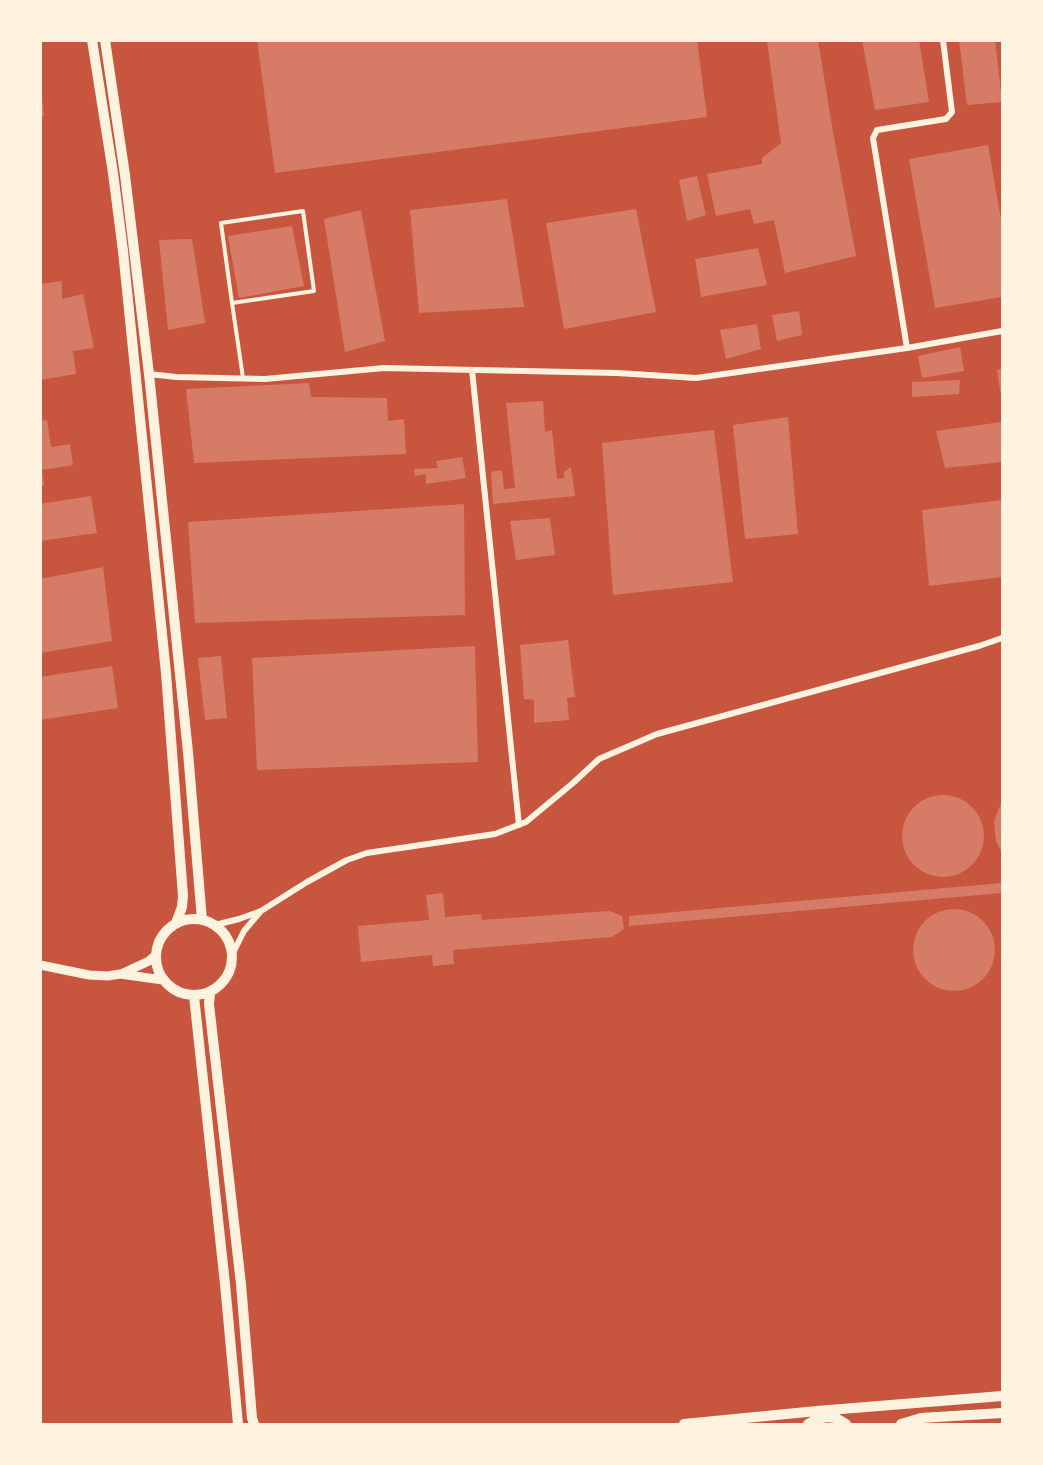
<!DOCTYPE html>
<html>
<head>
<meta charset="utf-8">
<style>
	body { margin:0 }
	#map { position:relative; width:1043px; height:1465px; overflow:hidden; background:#c8553d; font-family:Quicksand,sans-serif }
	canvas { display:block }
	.frame { position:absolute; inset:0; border:42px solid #fff3e0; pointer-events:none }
</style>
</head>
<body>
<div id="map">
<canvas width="1043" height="1465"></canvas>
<div class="frame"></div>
</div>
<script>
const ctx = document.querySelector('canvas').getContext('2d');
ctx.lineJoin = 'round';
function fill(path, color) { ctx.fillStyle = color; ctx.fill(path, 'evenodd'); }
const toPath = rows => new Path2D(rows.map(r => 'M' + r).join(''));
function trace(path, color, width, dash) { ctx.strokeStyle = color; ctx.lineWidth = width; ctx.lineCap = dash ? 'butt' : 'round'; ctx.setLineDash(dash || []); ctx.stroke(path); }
const building = toPath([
	[257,40,697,40,707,117,275,173],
	[772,40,818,40,833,132,856,256,785,273,774,220,754,224,750,209,716,216,707,174,762,164,762,158,781,143,767,41],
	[862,40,919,40,929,102,875,110],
	[959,40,995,40,1002,102,967,105],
	[40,96,42,96,44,116,40,116],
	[988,145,1002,225,1002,297,935,308,909,159],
	[697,176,706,215,687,221,679,180],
	[507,199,524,307,419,313,410,210],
	[636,209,656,312,564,329,546,223],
	[361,210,385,341,345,352,324,219],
	[292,226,304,286,239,298,228,236],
	[192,239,205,323,168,330,159,240],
	[758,248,767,285,701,297,695,259],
	[62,281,62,299,83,294,94,348,73,351,76,374,40,380,40,284],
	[799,311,802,335,777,341,772,315],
	[757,324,761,349,726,359,720,330],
	[960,347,964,371,922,378,918,356],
	[1002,369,1002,396,1001,396,997,370],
	[960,380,959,394,912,397,912,382],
	[309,383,311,397,387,398,388,421,404,419,406,454,194,463,186,389],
	[543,401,545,432,552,430,557,479,564,478,564,472,571,467,575,496,493,504,491,472,502,470,504,489,515,488,506,403],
	[788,417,798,534,745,539,733,425],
	[47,420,51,447,70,444,73,465,42,470,44,486,40,486,40,421],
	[1002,422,1002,462,945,468,936,431],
	[714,430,733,582,613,595,602,443],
	[462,457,466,478,426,484,426,474,415,476,414,469,438,468,436,461],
	[91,496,97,533,40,541,40,504],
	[1002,500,1002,577,929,586,922,510],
	[464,504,465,615,195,623,188,522],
	[550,518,555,555,516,560,510,521],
	[103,567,112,641,40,653,40,579],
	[568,640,575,697,567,698,569,720,534,723,534,700,524,699,520,645],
	[475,646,478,762,257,770,252,658],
	[221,656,227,718,205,720,198,658],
	[112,666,118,708,40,720,40,677],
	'902 836a41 41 0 1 1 82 0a41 41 0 1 1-82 0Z',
	[1002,801,1002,853,996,841,994,822,997,813],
	[1002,883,1002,893,629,926,629,916],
	[443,893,445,917,481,914,482,920,609,911,622,916,624,929,612,937,453,950,454,964,433,966,432,955,361,962,358,926,429,920,426,895],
	'913 950a41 41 0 1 1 82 0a41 41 0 1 1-82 0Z'
]);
const service = toPath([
	[232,303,314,291,303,211,221,223,232,303,241,364,243,378]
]);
const minor = toPath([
	[907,348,873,138,877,130,946,119,952,112,943,40],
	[472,370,519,825],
	[149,374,176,377,265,379,384,368,617,373,696,378,907,348,1002,331],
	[215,925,239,919,261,911,307,882,347,860,367,853,495,834,526,822,573,783,599,759,657,734,979,646,1002,638],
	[233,953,244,931,261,911]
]);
const tertiary = toPath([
	[40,965,89,975,108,976,120,974,163,980],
	[121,974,149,961,156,955]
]);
const secondary = toPath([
	[92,40,113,173,123,251,166,673,183,896,182,907,176,923],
	[105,40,125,175,149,374,188,752,202,920],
	'156 957a38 38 0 1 1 76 0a38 38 0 1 1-76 0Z',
	[210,993,209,1004,241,1284,252,1418,254,1424],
	[194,996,225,1284,238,1424],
	[684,1424,817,1411,1002,1396],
	[808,1424,817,1419,827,1417,836,1418,846,1424],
	[901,1424,921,1418,1002,1413]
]);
fill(building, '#d67c66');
trace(service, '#fff3e0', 4);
trace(minor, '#fff3e0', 6);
trace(tertiary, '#fff3e0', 9);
trace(secondary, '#fff3e0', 10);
</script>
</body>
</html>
